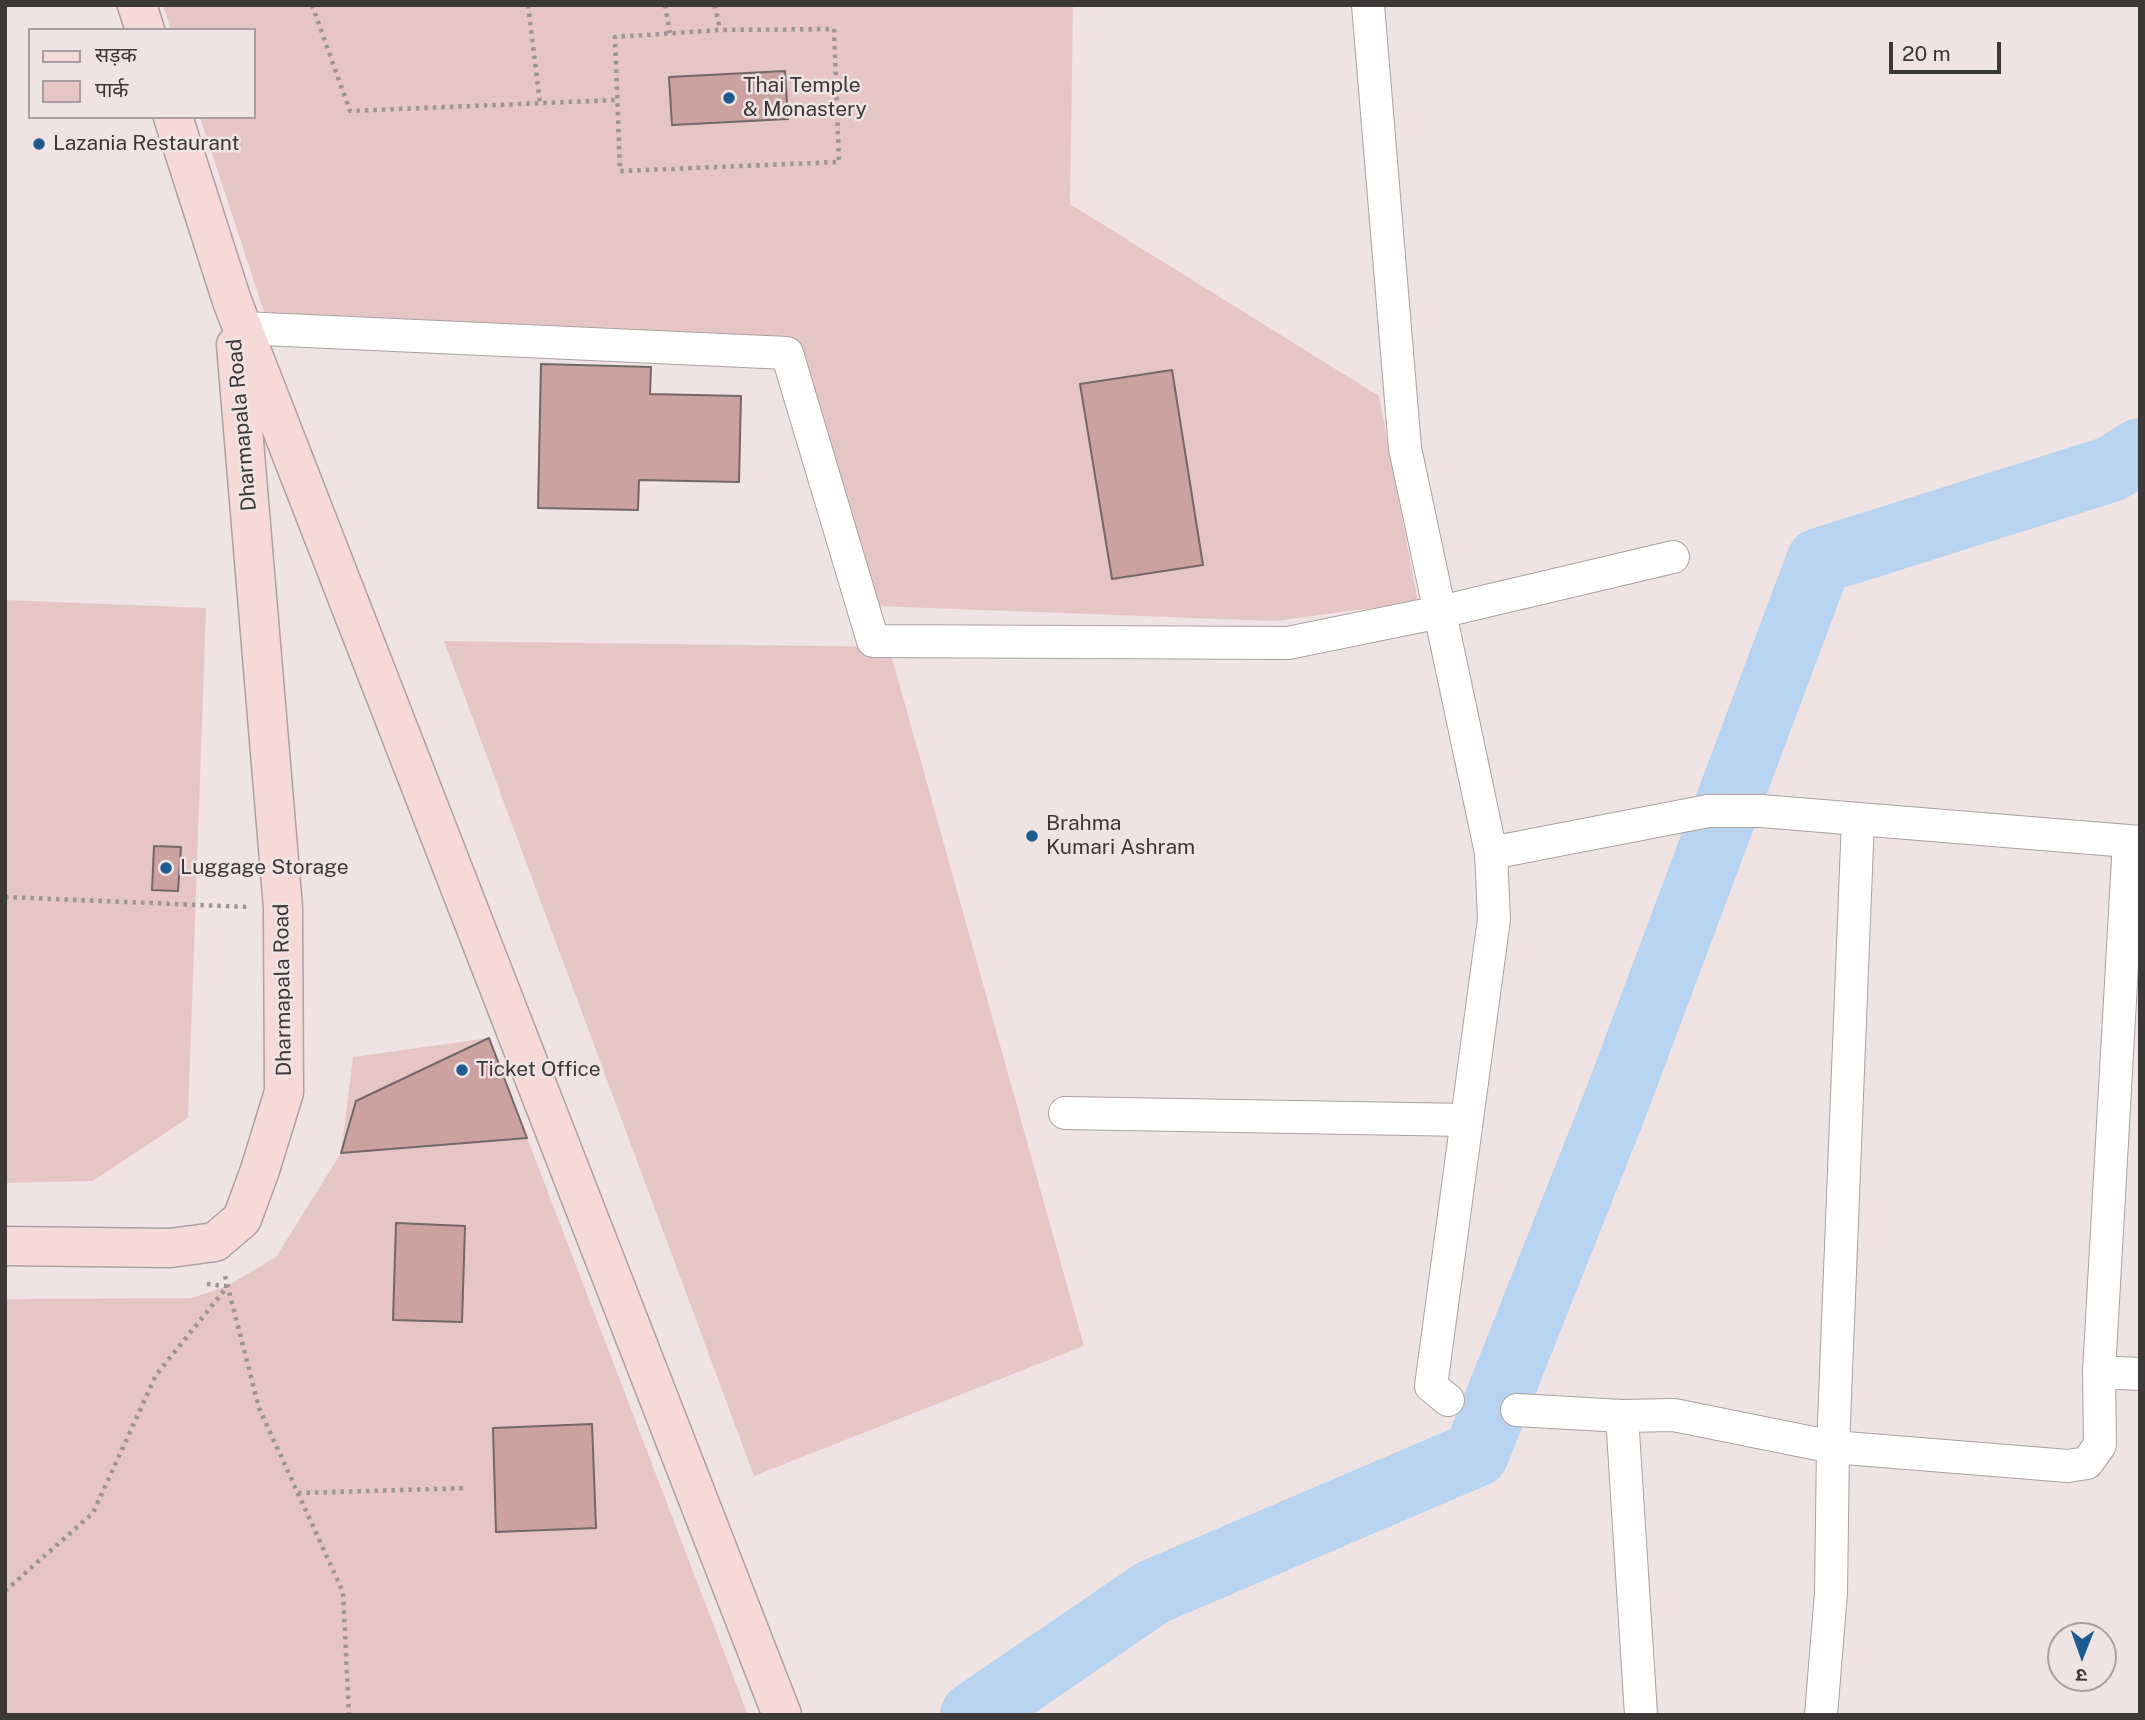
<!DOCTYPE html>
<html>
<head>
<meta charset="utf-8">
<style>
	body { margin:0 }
	#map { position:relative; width:2145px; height:1720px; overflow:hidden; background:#efe4e3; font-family:"Public Sans","Noto Sans Devanagari",sans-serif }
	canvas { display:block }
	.frame { position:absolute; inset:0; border:7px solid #3c3838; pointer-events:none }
	.legend { position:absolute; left:28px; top:28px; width:228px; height:91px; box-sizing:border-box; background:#efe4e3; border:2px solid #a79f9f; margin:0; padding:9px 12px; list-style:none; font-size:21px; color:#3c3838 }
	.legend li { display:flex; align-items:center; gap:14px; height:35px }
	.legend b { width:35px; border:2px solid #a79f9f }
	.north { position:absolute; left:2047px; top:1622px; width:70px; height:70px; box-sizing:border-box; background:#efe4e3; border:2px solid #a79f9f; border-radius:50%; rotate:181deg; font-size:19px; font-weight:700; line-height:28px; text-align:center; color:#3c3838 }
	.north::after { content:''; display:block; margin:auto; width:24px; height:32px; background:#1d5b91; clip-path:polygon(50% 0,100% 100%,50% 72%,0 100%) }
	.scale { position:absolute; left:1889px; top:42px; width:112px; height:32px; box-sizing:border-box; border:4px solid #3c3838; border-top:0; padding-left:9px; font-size:21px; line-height:24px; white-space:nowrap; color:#3c3838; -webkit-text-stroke:5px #efe4e3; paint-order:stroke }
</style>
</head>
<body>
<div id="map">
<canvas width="2145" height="1720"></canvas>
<div class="frame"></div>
<ul class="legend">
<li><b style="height:9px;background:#f7d9d8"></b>सड़क</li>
<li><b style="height:19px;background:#e6c6c4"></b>पार्क</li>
</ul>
<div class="north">उ</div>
<div class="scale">20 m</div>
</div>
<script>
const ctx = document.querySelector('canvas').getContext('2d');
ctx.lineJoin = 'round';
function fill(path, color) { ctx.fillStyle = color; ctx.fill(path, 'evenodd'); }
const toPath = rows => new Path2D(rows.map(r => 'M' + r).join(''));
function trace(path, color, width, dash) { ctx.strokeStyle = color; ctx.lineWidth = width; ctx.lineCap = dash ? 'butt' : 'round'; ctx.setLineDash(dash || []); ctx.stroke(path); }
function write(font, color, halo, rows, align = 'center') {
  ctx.font = font + ' "Public Sans",sans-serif'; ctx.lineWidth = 5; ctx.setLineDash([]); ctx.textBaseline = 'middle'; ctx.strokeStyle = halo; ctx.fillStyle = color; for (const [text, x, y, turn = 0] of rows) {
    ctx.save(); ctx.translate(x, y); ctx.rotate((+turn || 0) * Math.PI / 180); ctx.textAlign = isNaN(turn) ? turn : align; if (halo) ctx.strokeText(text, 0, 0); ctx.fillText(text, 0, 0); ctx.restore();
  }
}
const green = toPath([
	[163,5,1073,5,1070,204,1379,396,1418,602,1275,621,876,606,789,341,271,333,200,117,254,117,254,30,171,30],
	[5,600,206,608,188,1118,93,1181,5,1183],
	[444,641,889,647,1084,1346,754,1476],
	[489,1038,748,1715,5,1715,5,1299,192,1298,227,1286,276,1257,341,1153,353,1057]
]);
const river = toPath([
	[973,1715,1153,1592,1476,1454,1615,1105,1819,561,2111,469,2140,451]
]);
const building = toPath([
	[785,71,788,119,672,125,669,77,785,71],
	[541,364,651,367,650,394,741,396,739,482,639,480,638,510,538,508,541,364],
	[1172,370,1203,565,1112,579,1080,384,1172,370],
	[154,846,181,847,178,891,152,890,154,846],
	[489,1038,527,1138,341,1153,356,1101,489,1038],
	[396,1223,465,1226,462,1322,393,1320,396,1223],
	[592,1424,596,1528,496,1532,493,1428,592,1424]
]);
const path = toPath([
	[312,5,350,111,617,100],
	[528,5,540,103],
	[665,5,670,33],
	[715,5,720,30],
	[834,29,839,162,620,171,615,37,720,30,834,29],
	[5,897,247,907],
	[225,1276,259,1408,343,1592,349,1715],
	[207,1284,226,1286],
	[298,1493,468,1488],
	[5,1591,93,1513,156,1375,227,1287]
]);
const street = toPath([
	[1368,5,1405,448,1491,853,1494,919,1431,1386,1448,1400],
	[242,328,787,353,873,641,1288,643,1440,612,1673,557],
	[1491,853,1708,811,1761,811,2140,842],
	[1065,1113,1467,1120],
	[2099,1372,2140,1374],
	[1517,1410,1622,1416,1674,1415,1833,1447,2068,1466,2087,1463,2100,1445,2099,1372,2129,841],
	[1622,1416,1641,1715],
	[1821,1715,1831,1593,1833,1447,1858,819]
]);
const secondary = toPath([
	[137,5,145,30],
	[173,117,232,301,782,1715],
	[5,1246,170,1248,215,1242,242,1219,260,1170,284,1092,283,908,236,345]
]);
const markers = [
	[729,98,7,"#1d5b91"],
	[39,144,7,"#1d5b91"],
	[1032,836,7,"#1d5b91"],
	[166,868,7,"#1d5b91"],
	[462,1070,7,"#1d5b91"]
];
const poiNames = [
	["Thai Temple",743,86],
	["& Monastery",743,110],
	["Lazania Restaurant",53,144],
	["Brahma",1046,824],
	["Kumari Ashram",1046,848],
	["Luggage Storage",180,868],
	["Ticket Office",476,1070]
];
const streetNames = [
	["Dharmapala Road",242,425,-95],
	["Dharmapala Road",283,990,-91]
];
fill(green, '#e6c6c4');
trace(river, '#b8d3ef', 66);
fill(building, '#cba29f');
trace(building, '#716867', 2);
trace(street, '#aba1a0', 34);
trace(secondary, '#aba1a0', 41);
trace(path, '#9d9695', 4.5, [3.5, 5]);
trace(street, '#fff', 32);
trace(secondary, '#f7d9d8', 38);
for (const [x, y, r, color] of markers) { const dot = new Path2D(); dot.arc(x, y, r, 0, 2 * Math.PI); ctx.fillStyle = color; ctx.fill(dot); trace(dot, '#efe4e3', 2.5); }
write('21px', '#3c3838', '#efe4e3', poiNames, 'left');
write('21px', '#3c3838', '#efe4e3', streetNames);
</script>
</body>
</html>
